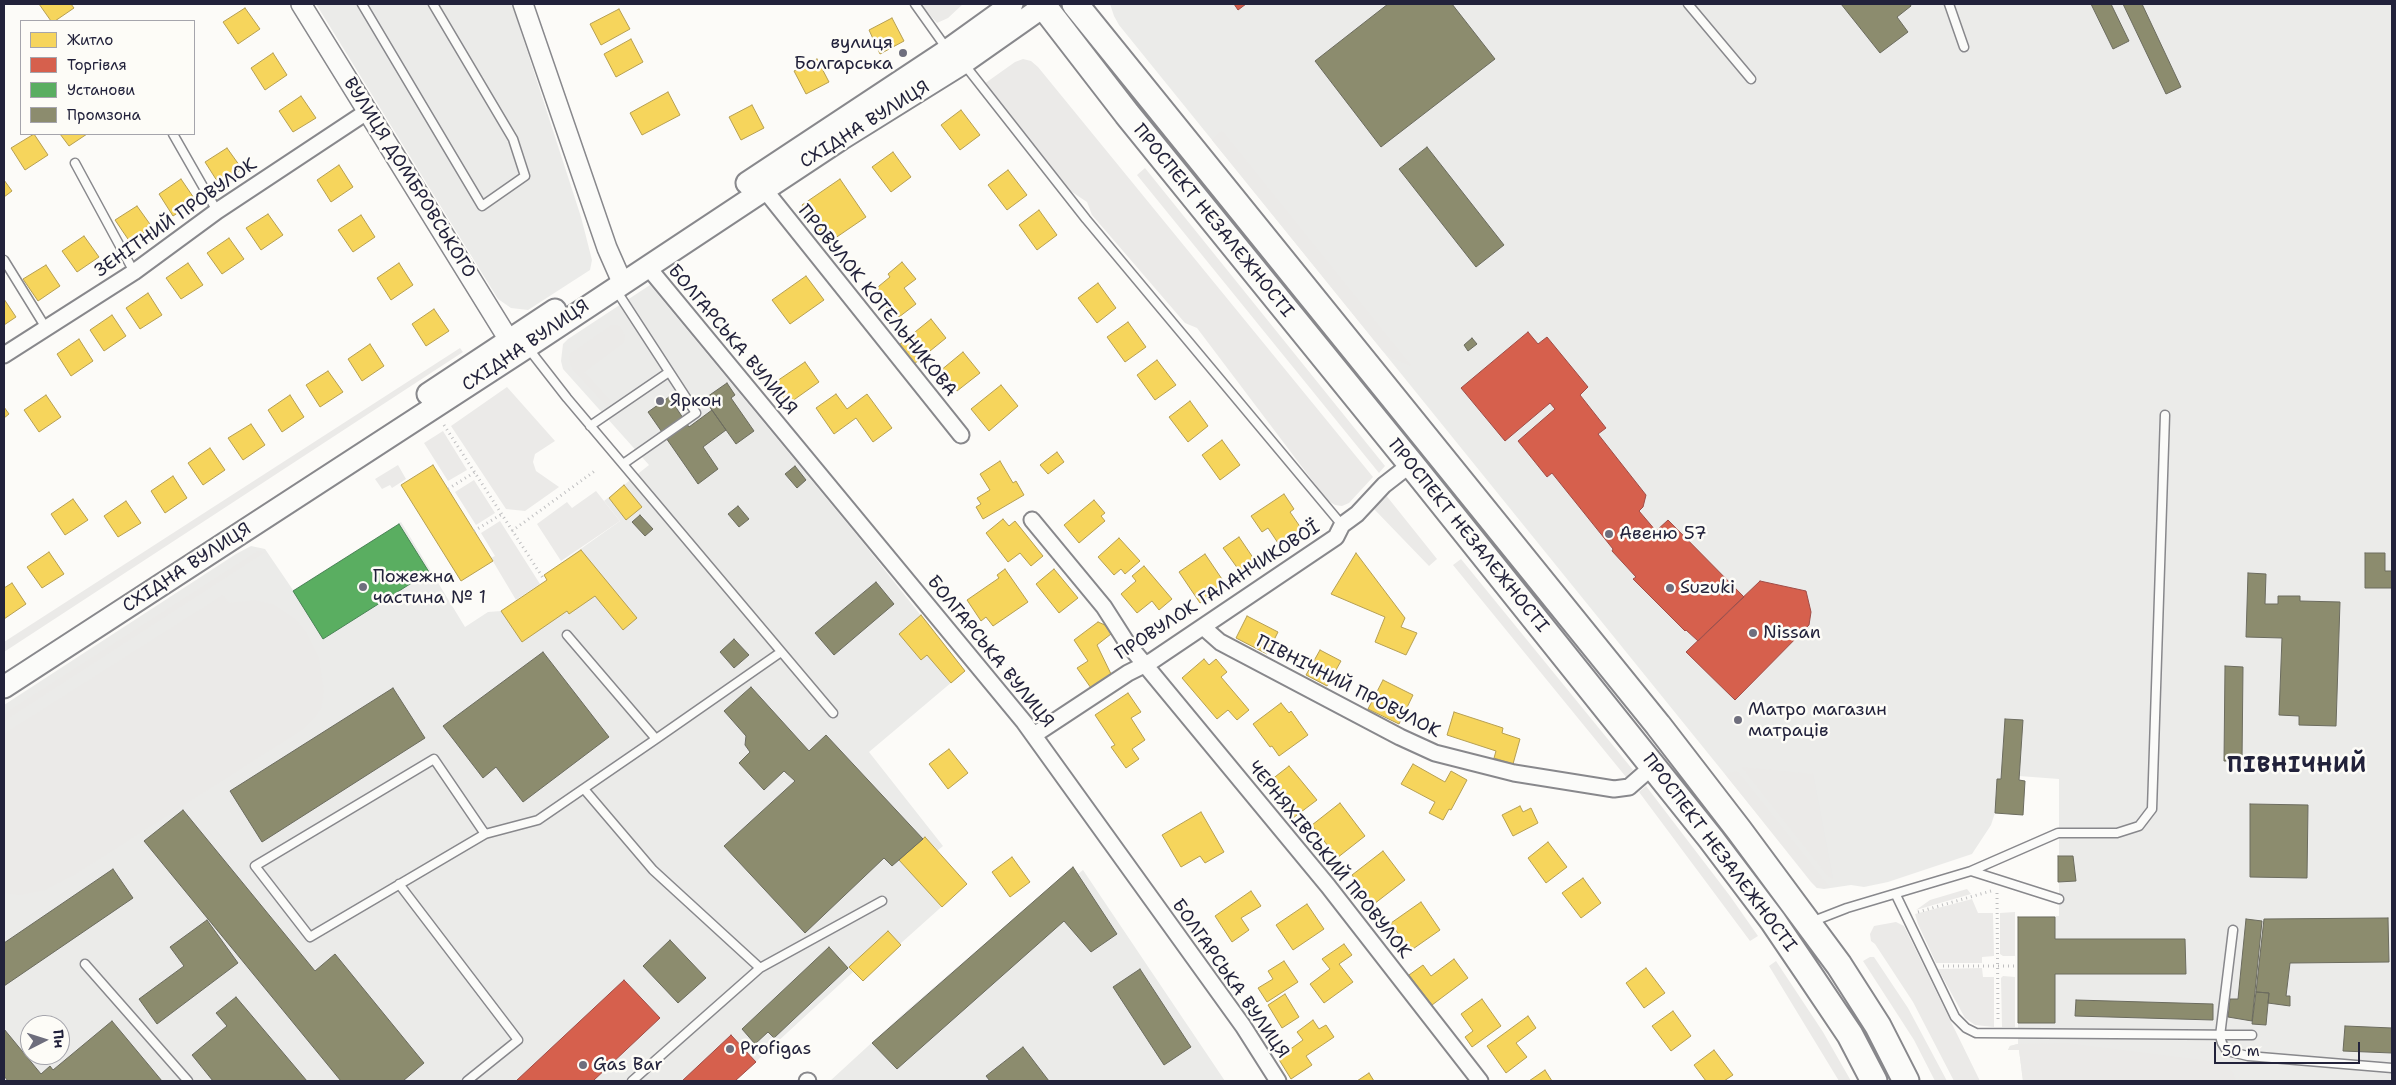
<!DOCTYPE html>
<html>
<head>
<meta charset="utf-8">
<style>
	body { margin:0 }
	#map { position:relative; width:2396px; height:1085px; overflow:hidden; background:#fcfbf8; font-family:"Shantell Sans",sans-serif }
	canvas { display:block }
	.frame { position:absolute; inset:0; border:5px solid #22223b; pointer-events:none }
	.legend { position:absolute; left:20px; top:20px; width:175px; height:115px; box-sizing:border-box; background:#fdfcf7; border:1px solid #a5a5ac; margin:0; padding:6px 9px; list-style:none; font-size:15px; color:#22223b }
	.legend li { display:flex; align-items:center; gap:10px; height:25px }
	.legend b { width:25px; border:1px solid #a5a5ac }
	.north { position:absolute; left:20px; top:1015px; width:50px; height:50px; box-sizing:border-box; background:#fdfcf7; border:1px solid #a5a5ac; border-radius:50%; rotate:85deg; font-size:14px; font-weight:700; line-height:20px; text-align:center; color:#22223b }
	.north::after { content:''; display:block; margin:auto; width:18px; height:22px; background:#6e6e7d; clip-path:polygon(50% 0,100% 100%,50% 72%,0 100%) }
	.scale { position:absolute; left:2214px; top:1042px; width:146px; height:22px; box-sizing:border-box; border:2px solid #22223b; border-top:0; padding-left:6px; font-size:15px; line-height:18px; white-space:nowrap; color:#22223b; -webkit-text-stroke:4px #fdfcf7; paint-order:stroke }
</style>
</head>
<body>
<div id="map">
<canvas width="2396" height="1085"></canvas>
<div class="frame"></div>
<ul class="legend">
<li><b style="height:14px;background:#f6d55c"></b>Житло</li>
<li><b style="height:14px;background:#d6604d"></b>Торгівля</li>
<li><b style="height:14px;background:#5aae61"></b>Установи</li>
<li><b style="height:14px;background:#8c8c6e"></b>Промзона</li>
</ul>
<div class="north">Пн</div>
<div class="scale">50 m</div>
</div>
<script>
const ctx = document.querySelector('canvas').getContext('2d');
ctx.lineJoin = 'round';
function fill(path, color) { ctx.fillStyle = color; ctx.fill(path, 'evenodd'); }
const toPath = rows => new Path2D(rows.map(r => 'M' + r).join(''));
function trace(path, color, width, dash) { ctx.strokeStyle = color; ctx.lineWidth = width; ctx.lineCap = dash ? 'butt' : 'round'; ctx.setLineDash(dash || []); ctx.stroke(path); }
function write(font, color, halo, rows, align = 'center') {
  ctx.font = font + ' "Shantell Sans",sans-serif'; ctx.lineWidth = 5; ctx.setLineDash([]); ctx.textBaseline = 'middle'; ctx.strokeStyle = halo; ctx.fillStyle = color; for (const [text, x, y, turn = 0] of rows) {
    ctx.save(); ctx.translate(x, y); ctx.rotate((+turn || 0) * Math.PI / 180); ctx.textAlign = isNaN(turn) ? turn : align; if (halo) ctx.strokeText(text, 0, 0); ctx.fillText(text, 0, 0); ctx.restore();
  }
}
const built = toPath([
	[316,4,512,4,581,217,592,260,590,270,528,310,511,308,498,299],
	[1110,4,2392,4,2392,1081,2023,1081,2019,1050,2008,1050,2010,1046,2018,1044,2018,917,2059,916,2059,779,2019,776,2019,780,2025,781,2023,815,1995,813,1991,825,1972,854,1888,882,1864,887,1851,885,1824,889,1817,888,1119,25,1114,16],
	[650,285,864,544,965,671,869,752,943,846,937,851,967,884,900,944,901,945,863,981,853,972,735,1081,4,1081,4,705,236,554,251,546,265,549,293,590,401,522,465,627,488,612,501,611,547,580,544,575,620,521,604,501,649,465,563,369,561,361,563,344,568,339],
	[30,1025,60,1025,60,1055,30,1055],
	[1073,867,1078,874,1083,870,1225,1081,830,1081,903,1014]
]);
const green = toPath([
	[920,4,963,4,948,18,937,23],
	[1023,59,1031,61,1038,67,1373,477,1349,503,1342,506,1335,505,1327,500,1197,328,1185,323,1092,215,1087,202,1069,190,1057,177,984,84,1015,62],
	[1222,131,1411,366,1394,359,1382,350,1212,140],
	[1145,168,1385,466,1379,473,1137,175],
	[612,325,618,325,621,328,625,337,624,342,584,372,611,402,607,406,571,367,569,357,570,354],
	[460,348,463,352,4,652,4,642],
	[507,387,555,441,535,454,533,462,536,471,559,487,525,511,506,509,451,426],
	[443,431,467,470,448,481,424,443],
	[398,465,406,479,392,488,390,485,382,489,375,479],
	[474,480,495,513,476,525,455,492],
	[596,491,620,521,561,561,537,524,567,502,572,508],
	[1385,494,1437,559,1429,566,1374,509],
	[500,521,540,584,516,600,491,558,495,556,481,533],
	[258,551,265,552,4,721,4,714],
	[1461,559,1633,770,1626,777,1453,565],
	[223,595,228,603,256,600,272,604,296,620,307,634,319,658,324,692,321,708,313,719,300,731,74,875,45,890,20,895,4,893,4,734],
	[1742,767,1813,774,1833,879,1828,876],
	[1737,771,1830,888,1817,888,1811,882,1725,774],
	[1646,786,1730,896,1758,936,1750,941,1639,792],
	[1967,889,1971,894,1916,910,1930,900],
	[1972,899,1978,913,1993,913,1994,956,1982,957,1982,963,1936,963,1918,924,1915,914],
	[2015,912,2015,956,2003,956,2000,954,2000,913],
	[1896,922,1904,926,1980,1081,1954,1081,1913,1002,1875,944,1871,941,1870,934,1874,926],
	[1870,957,1874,957,1908,1008,1947,1081,1935,1081,1914,1040,1863,961],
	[1776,961,1823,1032,1851,1081,1839,1081,1769,966],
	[1982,968,1983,977,1994,977,1994,1027,1975,1025,1965,1018,1938,969],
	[2003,976,2015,977,2015,1027,2002,1027,2001,978],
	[2066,1043,2210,1061,2228,1068,2234,1075,2236,1081,2023,1081,2019,1050,2008,1050,2010,1046,2017,1044]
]);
const homes = toPath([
	[39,4,71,4,74,8,55,21,51,21,39,4],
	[245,8,260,29,238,44,223,22,245,8],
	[619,9,630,29,601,45,590,24,619,9],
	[892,18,904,41,880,54,869,30,892,18],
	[631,39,643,62,616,77,604,54,631,39],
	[273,53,287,75,265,90,251,68,273,53],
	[817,59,829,82,806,94,794,71,817,59],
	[668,92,680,115,642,135,630,113,668,92],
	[301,96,316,118,293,132,279,111,301,96],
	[752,105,764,128,741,140,729,117,752,105],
	[961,110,980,135,960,150,941,125,961,110],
	[34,134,48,155,25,170,11,148,34,134],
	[60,134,87,134,69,146,60,134],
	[227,148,242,169,219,184,205,162,227,148],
	[893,152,911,177,891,192,872,167,893,152],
	[339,165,353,187,331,202,317,180,339,165],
	[1008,170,1027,195,1007,210,988,185,1008,170],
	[181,179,196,201,173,216,159,194,181,179],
	[840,179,866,217,828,243,802,205,840,179],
	[4,180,12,191,4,197,4,180],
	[137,206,152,227,130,242,115,220,137,206],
	[1039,210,1057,235,1037,250,1019,225,1039,210],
	[268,214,283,235,261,250,246,228,268,214],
	[361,215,375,237,353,252,338,230,361,215],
	[84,236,99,257,77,272,62,251,84,236],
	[229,238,244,259,222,274,207,253,229,238],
	[902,262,916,279,904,288,916,304,899,317,895,312,892,314,873,291,890,277,888,274,902,262],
	[188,263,203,285,181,299,166,278,188,263],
	[399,263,413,285,391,300,377,278,399,263],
	[46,265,60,286,38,301,23,279,46,265],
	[806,276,824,300,790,324,772,300,806,276],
	[1098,283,1116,308,1097,323,1078,298,1098,283],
	[148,293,162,315,140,329,126,308,148,293],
	[4,299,16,317,4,325,4,299],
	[434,309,449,331,426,346,412,324,434,309],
	[112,315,126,336,104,351,90,330,112,315],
	[931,319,946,338,914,364,899,345,931,319],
	[1128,322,1146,347,1125,362,1107,337,1128,322],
	[79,339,93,361,71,376,57,354,79,339],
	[370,344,384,366,362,381,348,359,370,344],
	[963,352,980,373,957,391,940,371,963,352],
	[1157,360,1176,385,1155,400,1137,375,1157,360],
	[805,362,819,382,788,404,774,383,805,362],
	[328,371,343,392,320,407,306,385,328,371],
	[1001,385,1018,406,989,431,971,409,1001,385],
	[836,394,847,409,867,394,892,428,873,442,856,418,834,434,816,408,836,394],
	[46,395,61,417,39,432,24,410,46,395],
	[290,395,304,417,282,432,268,410,290,395],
	[1190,401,1208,426,1188,442,1169,417,1190,401],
	[4,407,9,414,4,418,4,407],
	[251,424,265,445,243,460,228,438,251,424],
	[1222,440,1240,465,1220,480,1202,455,1222,440],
	[210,448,225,470,203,485,188,463,210,448],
	[1057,452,1064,462,1048,474,1040,465,1057,452],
	[1000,461,1013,483,1016,481,1024,495,983,519,976,507,981,504,977,498,990,490,980,474,1000,461],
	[433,465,493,561,461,581,401,485,433,465],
	[173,476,187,498,165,513,151,491,173,476],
	[624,485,642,507,626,520,609,498,624,485],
	[1284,494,1294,509,1290,512,1303,531,1280,546,1268,528,1262,532,1251,516,1284,494],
	[73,499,88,520,65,535,51,514,73,499],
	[1094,500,1105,513,1101,516,1105,521,1079,543,1064,525,1094,500],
	[126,501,141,523,118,537,104,516,126,501],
	[1003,519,1009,526,1015,521,1043,556,1031,566,1020,553,1008,562,986,533,1003,519],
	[1239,537,1256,562,1241,573,1223,548,1239,537],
	[1119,538,1140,561,1125,574,1121,569,1114,575,1098,557,1119,538],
	[581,550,637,618,623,630,595,596,569,614,567,611,522,642,501,611,547,580,544,575,581,550],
	[49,552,64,574,42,588,27,567,49,552],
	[1356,553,1405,618,1401,627,1417,633,1406,655,1375,642,1385,617,1331,594,1356,553],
	[1205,554,1226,585,1200,603,1179,572,1205,554],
	[1144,566,1172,599,1159,610,1152,601,1137,613,1121,594,1136,581,1132,576,1144,566],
	[1005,569,1028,602,993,626,986,617,981,621,967,600,999,578,997,575,1005,569],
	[1054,569,1078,598,1059,613,1036,584,1054,569],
	[12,583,26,604,4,619,4,588,12,583],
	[921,615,965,671,951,683,927,655,921,660,899,634,921,615],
	[1247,616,1278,632,1267,654,1236,638,1247,616],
	[1098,622,1105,625,1111,634,1097,645,1111,674,1091,688,1077,668,1088,661,1074,640,1098,622],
	[1320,650,1341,661,1327,686,1306,675,1320,650],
	[1204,659,1209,665,1216,659,1227,672,1221,677,1249,710,1237,720,1228,710,1217,719,1182,678,1204,659],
	[1383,680,1413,695,1399,724,1368,709,1383,680],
	[1128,693,1141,712,1131,718,1145,740,1132,749,1139,759,1126,768,1111,747,1115,745,1095,715,1128,693],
	[1281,703,1289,713,1291,711,1308,735,1279,756,1272,746,1270,747,1253,724,1281,703],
	[1454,712,1503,728,1502,733,1520,739,1513,764,1494,758,1496,751,1447,735,1454,712],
	[949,749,968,773,948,789,929,764,949,749],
	[1413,764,1445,782,1451,771,1467,780,1451,810,1449,809,1443,820,1429,813,1435,802,1401,784,1413,764],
	[1289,766,1317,800,1293,818,1280,801,1285,797,1271,780,1289,766],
	[1340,803,1365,836,1337,858,1312,825,1340,803],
	[1520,806,1523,812,1531,808,1538,823,1513,836,1502,815,1520,806],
	[1201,812,1224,852,1205,863,1200,856,1181,867,1162,835,1201,812],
	[925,837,967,884,942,907,899,860,925,837],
	[1548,842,1567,867,1546,883,1528,858,1548,842],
	[1383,851,1405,880,1374,904,1352,875,1383,851],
	[1012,857,1030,882,1010,897,992,872,1012,857],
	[1583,878,1601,903,1581,918,1562,893,1583,878],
	[1251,891,1261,906,1241,918,1249,930,1232,942,1215,916,1251,891],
	[1421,902,1440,930,1410,951,1391,923,1421,902],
	[1307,904,1324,929,1293,950,1276,925,1307,904],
	[888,931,901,945,863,981,849,967,888,931],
	[1344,944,1352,955,1339,964,1353,982,1324,1003,1310,984,1330,969,1322,959,1344,944],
	[1454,959,1468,978,1432,1005,1409,975,1423,965,1431,976,1454,959],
	[1284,961,1298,982,1267,1002,1258,988,1273,979,1268,971,1284,961],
	[1646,968,1665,993,1644,1008,1626,983,1646,968],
	[1285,994,1299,1017,1282,1028,1268,1005,1285,994],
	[1482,999,1501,1026,1472,1047,1465,1037,1473,1031,1461,1014,1482,999],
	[1673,1011,1691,1036,1671,1051,1652,1026,1673,1011],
	[1528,1016,1536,1028,1516,1043,1527,1057,1506,1073,1487,1046,1528,1016],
	[1313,1020,1319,1029,1326,1025,1334,1037,1306,1056,1312,1065,1291,1079,1278,1058,1303,1040,1297,1032,1313,1020],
	[1714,1050,1733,1075,1724,1081,1706,1081,1694,1065,1714,1050],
	[1545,1070,1552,1081,1529,1081,1545,1070],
	[1369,1073,1374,1081,1357,1081,1369,1073]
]);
const shops = toPath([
	[1234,4,1246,4,1238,10,1234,4],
	[1528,332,1538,344,1547,337,1588,387,1580,395,1606,428,1598,434,1646,495,1643,507,1639,511,1656,531,1668,520,1744,597,1698,641,1686,630,1685,631,1633,579,1636,577,1612,551,1613,549,1552,473,1547,477,1518,441,1555,409,1550,403,1505,441,1461,388,1528,332],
	[1760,581,1806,591,1811,612,1809,625,1735,700,1686,652,1760,581],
	[624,980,660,1018,593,1081,516,1081,624,980],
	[731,1035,756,1062,735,1081,682,1081,731,1035]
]);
const public = toPath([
	[399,524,429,572,323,639,293,591,399,524]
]);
const industry = toPath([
	[1388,4,1452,4,1495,59,1381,147,1315,61,1388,4],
	[1841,4,1910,4,1911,6,1897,17,1908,32,1880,53,1841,4],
	[2091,4,2111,4,2129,41,2113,49,2091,4],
	[2123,4,2142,4,2181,87,2166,94,2123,4],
	[1427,147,1504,245,1476,267,1399,169,1427,147],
	[1472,338,1477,344,1468,351,1464,345,1472,338],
	[727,383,735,395,731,398,754,431,736,444,704,399,727,383],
	[669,397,689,427,712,410,726,430,703,447,718,469,698,484,648,412,669,397],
	[795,466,806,480,797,488,785,474,795,466],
	[738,506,749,519,739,527,728,514,738,506],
	[640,515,653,529,645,536,632,522,640,515],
	[2365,553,2385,553,2385,571,2392,571,2392,588,2365,588,2365,553],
	[2248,573,2266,574,2265,604,2278,604,2278,596,2300,596,2300,601,2340,602,2336,726,2299,725,2299,716,2279,715,2282,638,2246,637,2248,573],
	[876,582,894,604,834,655,815,633,876,582],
	[734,639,749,655,734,668,720,652,734,639],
	[543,652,609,737,523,802,496,767,483,778,443,726,543,652],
	[2225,666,2243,667,2242,761,2224,761,2225,666],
	[751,687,809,751,826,735,923,839,892,866,884,858,805,933,724,846,795,781,784,771,764,790,739,763,750,752,745,745,746,736,724,711,751,687],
	[393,688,425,738,262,842,230,791,393,688],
	[2005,719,2023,720,2019,780,2025,781,2023,815,1995,813,1997,779,2001,779,2005,719],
	[2250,804,2308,805,2307,878,2250,877,2250,804],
	[183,810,315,971,335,954,424,1063,403,1081,341,1081,144,841,183,810],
	[2058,856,2073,856,2076,881,2058,882,2058,856],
	[1073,867,1117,934,1091,952,1064,921,897,1069,872,1043,1073,867],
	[113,869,133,898,4,986,4,943,113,869],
	[2018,917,2055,917,2055,939,2185,939,2186,974,2055,974,2055,1023,2018,1023,2018,917],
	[2388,918,2389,962,2290,963,2286,996,2290,996,2290,1006,2268,1003,2269,993,2256,992,2264,919,2388,918],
	[2246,919,2262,921,2252,1021,2228,1017,2230,999,2238,999,2246,919],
	[207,920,238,963,157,1024,139,999,184,966,170,947,207,920],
	[670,940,706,978,678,1003,643,966,670,940],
	[829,947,848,968,774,1038,768,1032,755,1044,742,1029,829,947],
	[1140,969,1191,1047,1164,1065,1113,987,1140,969],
	[2256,992,2269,993,2266,1025,2252,1024,2256,992],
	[236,997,307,1081,213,1081,192,1055,227,1026,216,1013,236,997],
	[2076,1000,2213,1004,2213,1020,2075,1016,2076,1000],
	[112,1021,162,1081,8,1081,4,1076,4,1029,41,1074,50,1066,53,1070,112,1021],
	[2345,1026,2392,1028,2392,1053,2343,1051,2345,1026],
	[1023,1047,1049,1081,990,1081,986,1076,1023,1047]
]);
const path = toPath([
	[444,425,543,578],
	[448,489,475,472],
	[474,531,502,514],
	[512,531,596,470],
	[1997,893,1998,1022],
	[1918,912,1991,891],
	[1943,966,2018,966]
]);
const service = toPath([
	[362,4,482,206,525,176,513,139,433,4],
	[915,4,947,49],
	[1688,4,1751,79],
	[1949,4,1964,47],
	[964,64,1086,219,1342,525],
	[173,134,217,211],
	[75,163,134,272],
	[4,260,46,328],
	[616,290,696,413,623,464],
	[528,348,567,398,833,713],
	[590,426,669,372],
	[567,635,656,739,781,652],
	[584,789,653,870,760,968,632,1081],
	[485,834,310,937,255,866,434,759,485,834,538,820,656,739],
	[1971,871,2059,899],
	[399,884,518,1040,467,1081],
	[1896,895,1955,1017,1966,1028,1976,1033,2252,1035],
	[1811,922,1847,908,1971,871,2058,833,2117,833,2139,826,2152,809,2165,415],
	[2233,930,2220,1036,2222,1043,2227,1051,2248,1056,2392,1068],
	[85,964,188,1081],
	[760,968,882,901]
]);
const minor = toPath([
	[764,189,961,435],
	[647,266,1024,722,1243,1026,1278,1081],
	[4,355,134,272,217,211,368,111],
	[1032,520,1104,607,1127,643,1328,886,1480,1081],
	[1203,627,1220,642,1400,737,1435,753,1514,773,1614,789,1629,787,1653,766],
	[1034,735,1128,673,1152,661,1336,537,1342,525,1357,514,1384,485,1411,464],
	[807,1081,808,1081]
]);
const tertiary = toPath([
	[301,4,517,353],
	[523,4,607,248,622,282]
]);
const secondary = toPath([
	[747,183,948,50,1012,4],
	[428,394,555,310],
	[4,687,527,347,841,139,963,63,1047,4]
]);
const primary = toPath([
	[1042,4,1127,114,1411,464,1711,839,1773,921,1809,974,1850,1035,1874,1081],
	[1075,4,1658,725,1739,830,1839,965,1878,1026,1906,1081]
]);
const markers = [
	[903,53,5,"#6e6e7d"],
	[660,401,5,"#6e6e7d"],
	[1609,534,5,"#6e6e7d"],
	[363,587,5,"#6e6e7d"],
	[1670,588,5,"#6e6e7d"],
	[1753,633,5,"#6e6e7d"],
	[1738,720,5,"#6e6e7d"],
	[730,1049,5,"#6e6e7d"],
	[583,1065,5,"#6e6e7d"]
];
const poiNames = [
	["вулиця",893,43,"right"],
	["Болгарська",893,64,"right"],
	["Яркон",670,401],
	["Авеню 57",1619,534],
	["Пожежна",373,577],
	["частина № 1",373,598],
	["Suzuki",1680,588],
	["Nissan",1763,633],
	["Матро магазин",1748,710],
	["матраців",1748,731],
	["Profigas",740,1049],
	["Gas Bar",593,1065]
];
const streetNames = [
	["СХІДНА ВУЛИЦЯ",865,125,-32],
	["ВУЛИЦЯ ДОМБРОВСЬКОГО",409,178,58],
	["ЗЕНІТНИЙ ПРОВУЛОК",176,218,-35],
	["ПРОСПЕКТ НЕЗАЛЕЖНОСТІ",1213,221,51],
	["ПРОВУЛОК КОТЕЛЬНИКОВА",877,301,51],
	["БОЛГАРСЬКА ВУЛИЦЯ",732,340,50],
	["СХІДНА ВУЛИЦЯ",526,346,-34],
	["ПРОСПЕКТ НЕЗАЛЕЖНОСТІ",1468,536,51],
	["СХІДНА ВУЛИЦЯ",187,568,-33],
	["ПРОВУЛОК ГАЛАНЧИКОВОЇ",1218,591,-33],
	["БОЛГАРСЬКА ВУЛИЦЯ",990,652,51],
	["ПІВНІЧНИЙ ПРОВУЛОК",1348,687,27],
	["ПРОСПЕКТ НЕЗАЛЕЖНОСТІ",1719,853,53],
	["ЧЕРНЯХІВСЬКИЙ ПРОВУЛОК",1329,860,51],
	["БОЛГАРСЬКА ВУЛИЦЯ",1230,979,55]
];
const districtNames = [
	["ПІВНІЧНИЙ",2297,766]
];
fill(built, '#ebebe9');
fill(green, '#ebeae8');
fill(homes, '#f6d55c');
trace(homes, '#b69f52', 1);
fill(shops, '#d6604d');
trace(shops, '#a04d48', 1);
fill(public, '#5aae61');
trace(public, '#498456', 1);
fill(industry, '#8c8c6e');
trace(industry, '#6c6c5f', 1);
trace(service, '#88888c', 11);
trace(minor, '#88888c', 19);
trace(tertiary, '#88888c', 22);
trace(secondary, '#88888c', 25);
trace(primary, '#88888c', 29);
trace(path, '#bfbfc0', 3, [1, 4]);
trace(service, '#fbfbf9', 8);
trace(minor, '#fbfbf9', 15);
trace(tertiary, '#fbfbf9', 19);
trace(secondary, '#fbfbf9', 21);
trace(primary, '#fbfbf9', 25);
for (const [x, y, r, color] of markers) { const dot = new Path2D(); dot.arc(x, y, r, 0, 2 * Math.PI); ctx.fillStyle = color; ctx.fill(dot); trace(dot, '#fdfcf7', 2); }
write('18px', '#22223b', '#fdfcf7', poiNames, 'left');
write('18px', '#22223b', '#fdfcf7', streetNames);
ctx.letterSpacing = '1px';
write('bold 22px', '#22223b', '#fdfcf7', districtNames);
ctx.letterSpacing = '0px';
</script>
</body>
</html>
